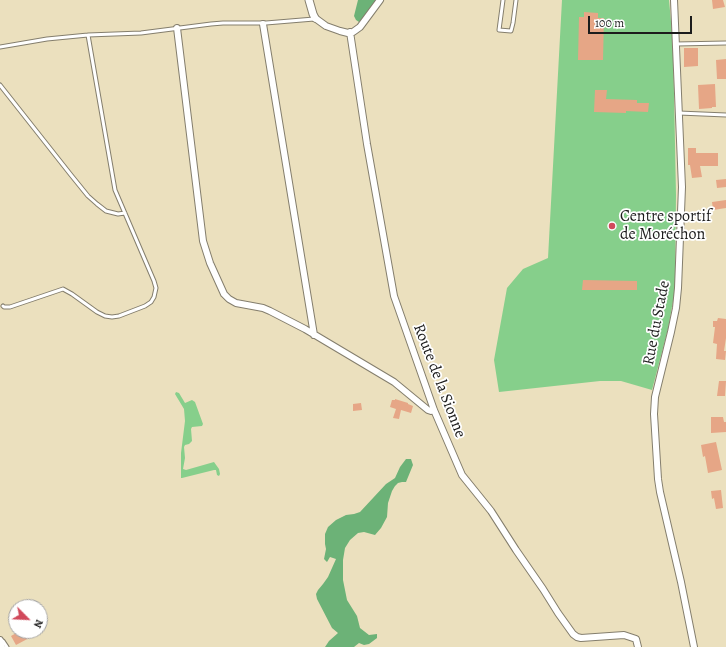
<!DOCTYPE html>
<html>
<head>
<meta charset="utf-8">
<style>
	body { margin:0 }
	#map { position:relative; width:726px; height:647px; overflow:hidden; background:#ebe0be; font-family:Alegreya,serif }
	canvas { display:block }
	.north { position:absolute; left:8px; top:599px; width:40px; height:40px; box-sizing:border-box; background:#fff; border:1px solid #a4a4a4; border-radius:50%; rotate:114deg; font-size:11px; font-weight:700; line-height:16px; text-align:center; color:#1c1c1c }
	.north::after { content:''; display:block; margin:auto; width:14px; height:18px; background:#d1495b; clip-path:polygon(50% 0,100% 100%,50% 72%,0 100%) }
	.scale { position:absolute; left:588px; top:16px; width:104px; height:18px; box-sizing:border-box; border:2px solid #1c1c1c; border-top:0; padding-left:5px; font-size:12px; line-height:14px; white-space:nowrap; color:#1c1c1c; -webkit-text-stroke:3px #fff; paint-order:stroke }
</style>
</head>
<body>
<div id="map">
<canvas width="726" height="647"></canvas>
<div class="north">N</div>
<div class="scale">100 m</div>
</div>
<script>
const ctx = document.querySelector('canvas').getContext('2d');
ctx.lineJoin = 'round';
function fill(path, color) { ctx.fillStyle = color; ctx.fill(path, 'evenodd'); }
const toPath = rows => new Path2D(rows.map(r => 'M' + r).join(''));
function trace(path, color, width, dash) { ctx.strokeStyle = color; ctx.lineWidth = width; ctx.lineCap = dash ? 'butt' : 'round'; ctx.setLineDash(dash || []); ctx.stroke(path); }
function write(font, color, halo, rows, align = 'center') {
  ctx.font = font + ' Alegreya,serif'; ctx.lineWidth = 3.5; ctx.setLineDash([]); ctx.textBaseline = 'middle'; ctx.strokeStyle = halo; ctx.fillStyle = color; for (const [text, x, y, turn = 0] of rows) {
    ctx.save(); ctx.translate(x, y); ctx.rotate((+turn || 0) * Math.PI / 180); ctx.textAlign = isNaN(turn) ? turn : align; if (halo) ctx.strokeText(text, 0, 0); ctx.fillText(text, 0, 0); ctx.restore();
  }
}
const green = toPath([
	[562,0,669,0,673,43,676,195,675,290,668,329,652,390,621,381,600,381,499,392,494,360,507,288,523,269,548,258],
	[176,392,179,393,185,403,192,400,195,402,203,424,202,426,192,427,191,429,192,441,189,444,185,445,184,447,185,458,183,469,186,470,214,462,219,469,220,474,219,476,217,475,216,470,214,470,182,478,181,478,181,453,185,421,184,409,175,394]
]);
const forest = toPath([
	[358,0,377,0,363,20,359,22,356,20,354,16],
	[406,459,411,459,413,465,406,482,402,482,398,483,395,486,392,491,388,503,387,517,381,528,375,535,364,532,358,533,350,540,345,548,343,560,343,580,347,600,357,616,360,628,369,635,377,634,377,638,369,644,364,645,359,643,354,647,325,647,329,641,338,633,332,628,317,599,316,594,318,590,323,584,328,577,336,559,330,557,327,562,324,559,326,549,325,544,325,534,328,527,336,520,346,515,354,514,360,512,386,484,395,478,400,467]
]);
const building = toPath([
	[712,0,723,0,725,7,713,9],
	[584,12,598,13,598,18,604,18,603,60,578,60,579,17,584,17],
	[684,48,698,48,698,66,684,67],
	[726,59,726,79,717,79,716,60],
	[715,84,716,107,712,107,712,108,699,109,698,85],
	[595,90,607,90,606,99,637,100,637,103,649,103,648,112,626,111,626,113,594,112],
	[688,148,696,148,696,153,718,153,718,166,700,166,702,177,692,178,690,165,688,165],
	[726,179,726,187,717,188,716,180],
	[726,200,726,208,713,210,712,202],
	[583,280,637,281,637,290,582,290],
	[718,318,726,319,726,338,724,351,726,351,725,360,716,359,717,344,713,343,715,327,713,327,713,321,717,321],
	[719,381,726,381,725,396,717,396],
	[395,399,408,403,408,404,413,406,411,413,401,410,399,419,393,418,396,409,390,407,392,400,395,400],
	[361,403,362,410,353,411,353,404],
	[711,417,723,417,724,422,726,422,726,432,711,433],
	[716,442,722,470,708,473,705,456,703,457,701,445],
	[721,490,723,508,716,509,714,498,712,499,711,491],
	[20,631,27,631,31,637,16,645,11,636]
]);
const service = toPath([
	[503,0,499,30,511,31,513,23,516,0],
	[676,44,726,43],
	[0,47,47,39,88,35,141,33,211,24,223,23,266,23,314,19],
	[0,85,71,175,88,196,97,204,106,211,118,214,125,213],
	[679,113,726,115],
	[3,306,4,307,10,307,63,289,72,294,97,312,105,316,112,317,119,316,145,306,151,302,154,297,156,288,154,281,115,190,88,35],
	[1,640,3,641,7,647]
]);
const minor = toPath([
	[674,0,682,187,678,288,676,308,671,332,655,397,654,414,658,479,660,492,681,582,694,647],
	[315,18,326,26,340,31,348,33,353,32,360,27,380,0],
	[263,24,314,335],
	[177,28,203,241,210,263,224,294,229,299,236,303,263,308,270,311,305,329,394,382,428,410,431,411,434,410],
	[350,32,367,144,394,296,434,410,462,475,491,511,516,550,543,589,558,613,573,634,577,637,581,638,624,635,636,639,638,647],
	[0,640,2,647]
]);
const tertiary = toPath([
	[309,0,313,14,315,18]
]);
const markers = [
	[612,226,4,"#d1495b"]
];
const poiNames = [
	["Centre sportif",620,217],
	["de Moréchon",620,235]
];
const streetNames = [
	["Rue du Stade",657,323,-79],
	["Route de la Sionne",439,381,69]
];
fill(green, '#86cf8b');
fill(forest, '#6cb277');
fill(building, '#e6a686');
trace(service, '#847e6d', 5);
trace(minor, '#847e6d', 8);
trace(tertiary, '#847e6d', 9);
trace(service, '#fff', 3);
trace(minor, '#fff', 6);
trace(tertiary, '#fff', 7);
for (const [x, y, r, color] of markers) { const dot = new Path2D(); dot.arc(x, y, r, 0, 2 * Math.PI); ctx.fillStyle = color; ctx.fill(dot); trace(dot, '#fff', 1.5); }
write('16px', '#1c1c1c', '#fff', poiNames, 'left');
write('16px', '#1c1c1c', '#fff', streetNames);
</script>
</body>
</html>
